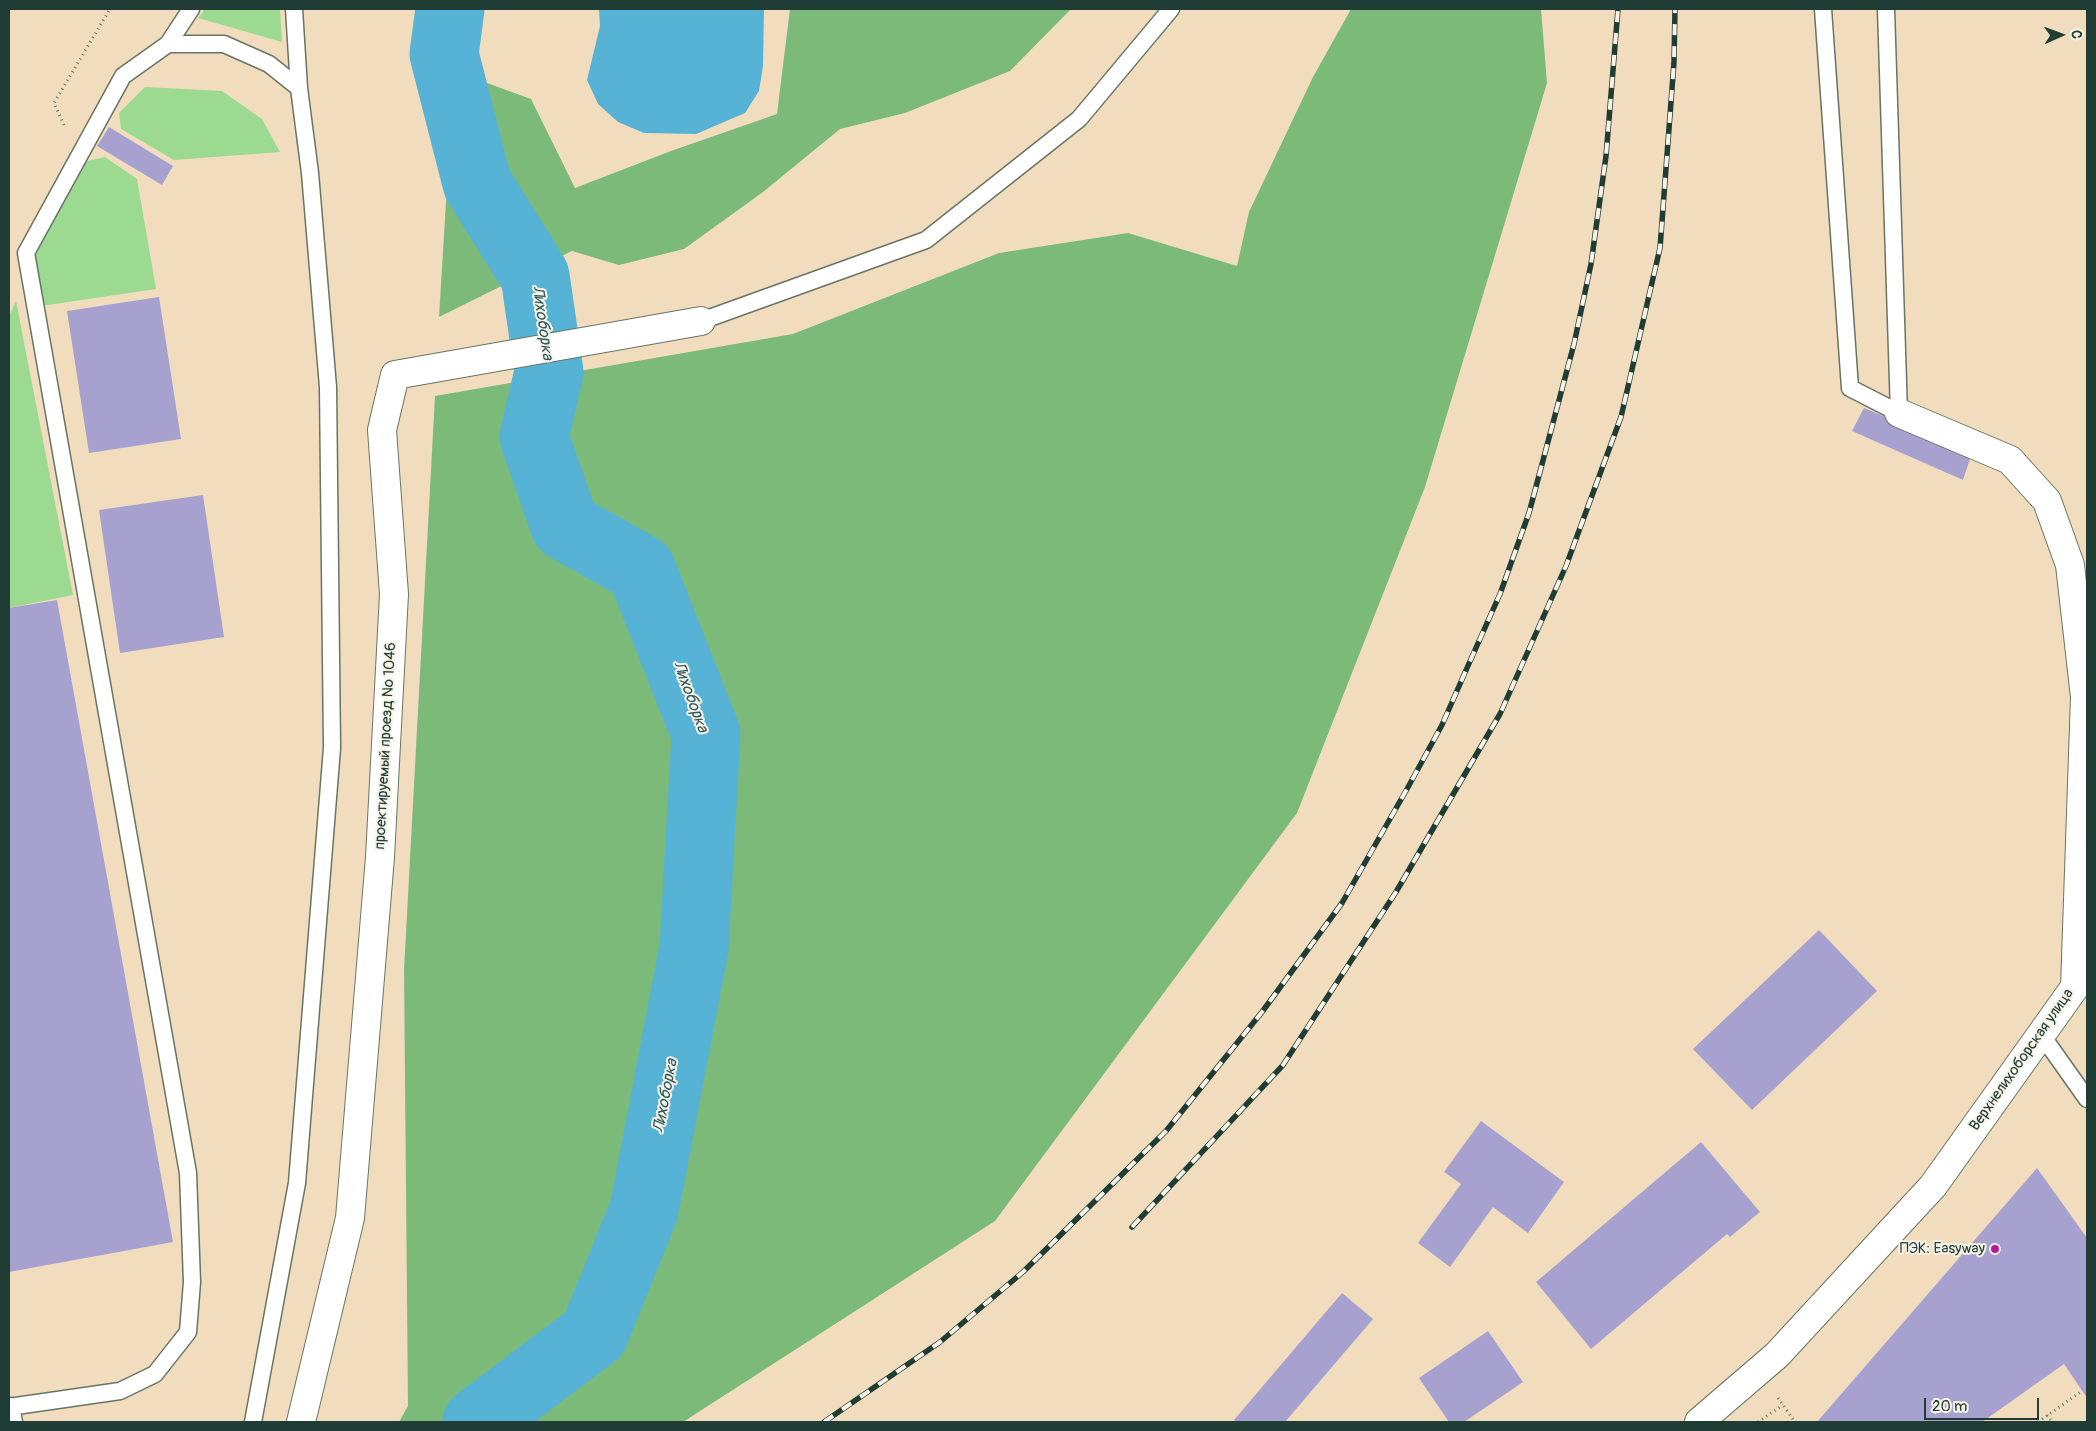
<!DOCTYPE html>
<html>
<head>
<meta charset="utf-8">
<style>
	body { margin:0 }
	#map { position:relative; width:2096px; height:1431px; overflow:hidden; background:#f1ddbe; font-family:Pangolin,sans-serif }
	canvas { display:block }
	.frame { position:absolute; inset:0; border:10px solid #1f3d34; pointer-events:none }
	.north { position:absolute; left:2036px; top:10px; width:50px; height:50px; -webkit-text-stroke:4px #f7f3e8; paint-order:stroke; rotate:88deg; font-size:14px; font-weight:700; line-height:20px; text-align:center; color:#1f3d34 }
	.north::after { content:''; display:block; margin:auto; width:18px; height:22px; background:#1f3d34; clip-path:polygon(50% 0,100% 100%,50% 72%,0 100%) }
	.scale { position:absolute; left:1924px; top:1398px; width:115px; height:22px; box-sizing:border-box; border:2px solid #1f3d34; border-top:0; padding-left:6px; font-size:15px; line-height:18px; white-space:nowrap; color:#1f3d34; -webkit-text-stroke:4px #f7f3e8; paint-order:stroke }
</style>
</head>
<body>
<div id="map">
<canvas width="2096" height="1431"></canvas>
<div class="frame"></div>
<div class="north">С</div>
<div class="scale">20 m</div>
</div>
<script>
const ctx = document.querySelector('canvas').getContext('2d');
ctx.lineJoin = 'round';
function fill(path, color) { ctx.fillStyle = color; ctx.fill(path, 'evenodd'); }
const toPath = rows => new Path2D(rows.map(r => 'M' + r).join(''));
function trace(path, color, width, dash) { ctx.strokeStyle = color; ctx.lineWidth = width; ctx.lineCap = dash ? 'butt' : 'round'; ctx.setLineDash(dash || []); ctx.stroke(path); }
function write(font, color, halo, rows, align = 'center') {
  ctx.font = font + ' Pangolin,sans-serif'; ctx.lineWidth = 4; ctx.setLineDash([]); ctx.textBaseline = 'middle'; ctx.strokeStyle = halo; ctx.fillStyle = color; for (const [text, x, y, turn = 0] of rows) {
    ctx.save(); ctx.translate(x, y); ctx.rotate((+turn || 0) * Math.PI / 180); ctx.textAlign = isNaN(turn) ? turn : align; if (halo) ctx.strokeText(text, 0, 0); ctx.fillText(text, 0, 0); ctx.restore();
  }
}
const green = toPath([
	[205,9,280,9,282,42,198,18],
	[145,87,222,91,262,119,280,152,174,160,121,129,119,113],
	[105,157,137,179,156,289,41,306,33,251,83,162],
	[16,301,73,595,9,608,9,316]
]);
const forest = toPath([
	[790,9,1071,9,1010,71,905,113,840,129,763,192,684,249,619,265,572,251,439,317,454,71,531,99,575,188,671,151,777,114],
	[1351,9,1541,9,1547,83,1425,487,1297,813,995,1221,683,1422,399,1422,408,1406,404,970,435,396,793,334,999,253,1128,233,1237,266,1249,212,1313,77]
]);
const water = toPath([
	[599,9,764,9,763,66,759,91,745,113,696,134,644,133,618,122,598,104,587,80,600,26]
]);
const river = toPath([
	[450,9,444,54,477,183,535,276,549,372,534,437,565,526,641,569,706,734,694,948,644,1210,594,1334,477,1422]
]);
const building = toPath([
	[109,127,173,166,162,185,97,146],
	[159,297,181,439,89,453,67,311],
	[1864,408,1972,453,1963,480,1852,431],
	[203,495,224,637,120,653,99,510],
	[57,600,173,1242,9,1272,9,608],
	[1819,930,1877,991,1752,1110,1693,1049],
	[1481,1121,1564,1182,1528,1233,1493,1207,1450,1267,1418,1243,1461,1184,1444,1172],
	[1701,1142,1760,1212,1730,1237,1727,1234,1591,1349,1536,1282],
	[2037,1168,2087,1238,2087,1398,2064,1364,1982,1422,1817,1422],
	[1342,1293,1373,1319,1285,1422,1237,1422,1234,1420],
	[1488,1331,1523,1382,1464,1422,1449,1422,1419,1378]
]);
const path = toPath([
	[64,125,54,103,110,9],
	[1778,1398,1795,1422],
	[2047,1415,2052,1422],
	[1758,1422,1783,1405],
	[2038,1422,2082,1391]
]);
const service = toPath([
	[294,9,299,88],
	[1823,9,1850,388,1899,413,1886,9],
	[168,44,191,9],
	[701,321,926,240,1079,119,1171,9],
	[2041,1034,2087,1099],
	[11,1406,14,1422],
	[9,1407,120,1391,155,1374,188,1332,192,1282,188,1173,26,253,123,76,168,44,224,44,269,64,299,88,310,173,328,387,332,748,297,1183,253,1422]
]);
const minor = toPath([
	[301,1422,350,1218,380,857,394,594,382,430,395,375,701,321],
	[1699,1422,1777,1355,1933,1186,2075,987,2085,697,2070,565,2047,501,2010,460,1899,413]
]);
const rail = toPath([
	[1132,1227,1283,1065,1396,892,1500,714,1566,566,1621,417,1660,248,1674,62,1675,9],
	[824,1422,940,1342,1023,1272,1166,1131,1262,1012,1342,903,1407,789,1442,725,1467,668,1500,594,1529,513,1574,344,1591,264,1606,156,1618,9]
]);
const markers = [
	[1995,1249,5,"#b5179e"]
];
const streetNames = [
	["проектируемый проезд № 1046",386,746,-87],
	["Верхнелихоборская улица",2022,1060,-55]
];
const poiNames = [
	["ПЭК: Easyway",1985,1249]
];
const waterNames = [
	["Лихоборка",542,323,82],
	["Лихоборка",690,697,70],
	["Лихоборка",666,1096,-79]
];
fill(green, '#9bda90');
fill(forest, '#7cba7a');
fill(water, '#57b3d5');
trace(river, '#57b3d5', 69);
fill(building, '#a7a1d0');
trace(service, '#687564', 19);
trace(minor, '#687564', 30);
trace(path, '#687564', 3, [1, 4]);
trace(service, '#fff', 16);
trace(minor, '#fff', 28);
trace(rail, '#1f3d34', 5.5);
trace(rail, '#f7f3e8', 4, [11]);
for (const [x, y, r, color] of markers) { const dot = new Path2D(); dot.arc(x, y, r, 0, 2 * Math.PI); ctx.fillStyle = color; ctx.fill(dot); trace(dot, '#f7f3e8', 2); }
write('15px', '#1f3d34', '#f7f3e8', streetNames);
write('15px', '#1f3d34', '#f7f3e8', poiNames, 'right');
write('italic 16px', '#2d5a5c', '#f7f3e8', waterNames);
</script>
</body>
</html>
